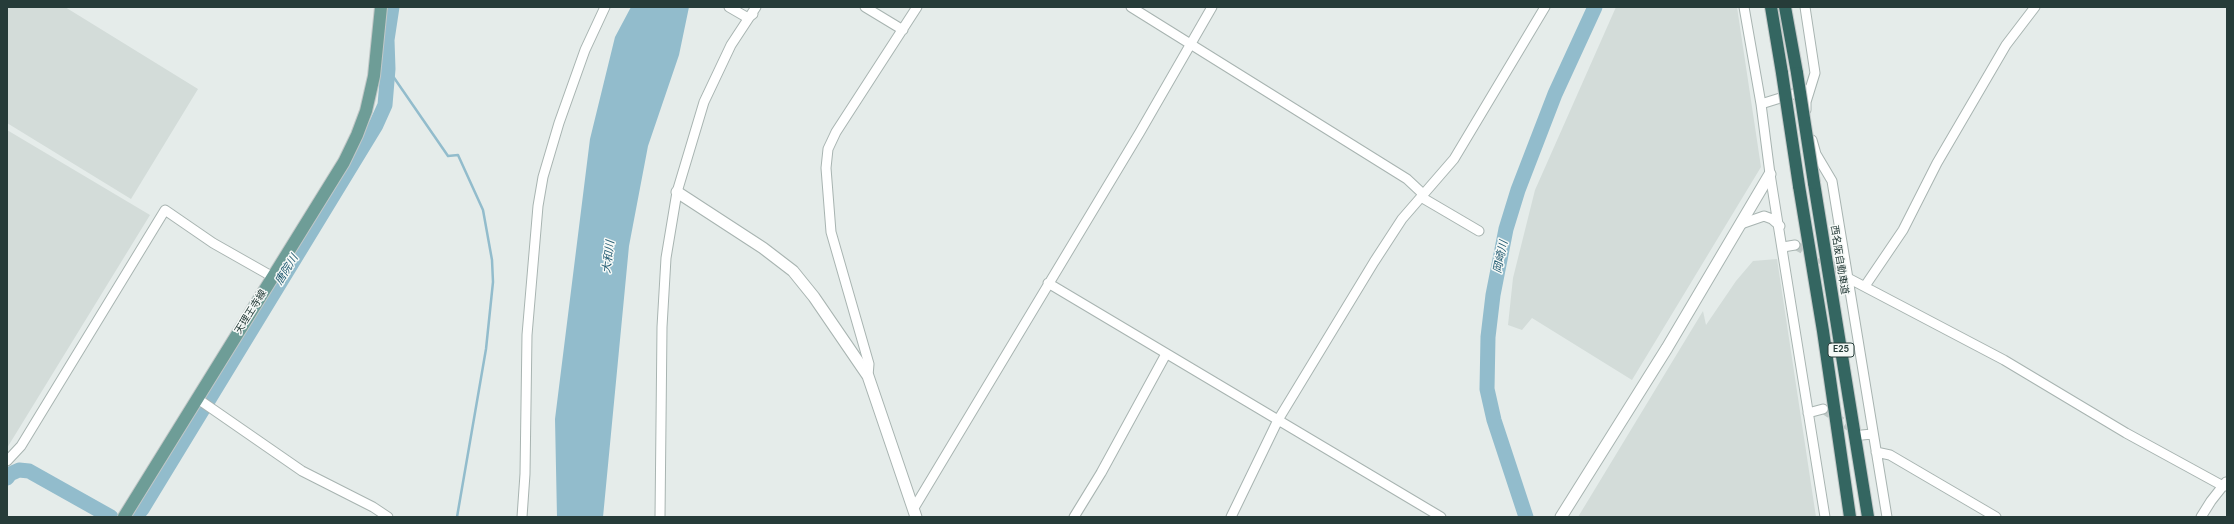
<!DOCTYPE html>
<html>
<head>
<meta charset="utf-8">
<style>
	body { margin:0 }
	#map { position:relative; width:2234px; height:524px; overflow:hidden; background:#e5ecea; font-family:"DM Sans",sans-serif }
	canvas { display:block }
	.frame { position:absolute; inset:0; border:8px solid #263c39; pointer-events:none }
</style>
</head>
<body>
<div id="map">
<canvas width="2234" height="524"></canvas>
<div class="frame"></div>
</div>
<script>
const ctx = document.querySelector('canvas').getContext('2d');
ctx.lineJoin = 'round';
function fill(path, color) { ctx.fillStyle = color; ctx.fill(path, 'evenodd'); }
const toPath = rows => new Path2D(rows.map(r => 'M' + r).join(''));
function trace(path, color, width, dash) { ctx.strokeStyle = color; ctx.lineWidth = width; ctx.lineCap = dash ? 'butt' : 'round'; ctx.setLineDash(dash || []); ctx.stroke(path); }
function write(font, color, halo, rows, align = 'center') {
  ctx.font = font + ' "DM Sans","Noto Sans JP",sans-serif'; ctx.lineWidth = 3; ctx.setLineDash([]); ctx.textBaseline = 'middle'; ctx.strokeStyle = halo; ctx.fillStyle = color; for (const [text, x, y, turn = 0] of rows) {
    ctx.save(); ctx.translate(x, y); ctx.rotate((+turn || 0) * Math.PI / 180); ctx.textAlign = isNaN(turn) ? turn : align; if (halo) ctx.strokeText(text, 0, 0); ctx.fillText(text, 0, 0); ctx.restore();
  }
}
const built = toPath([
	[7,7,65,7,198,89,131,199,7,123],
	[1616,7,1737,7,1761,167,1632,380,1532,318,1522,330,1508,325,1513,278,1535,190],
	[7,130,150,215,7,448],
	[1777,259,1816,517,1578,517,1703,311,1706,325,1736,281,1753,261]
]);
const water = toPath([
	[631,7,689,7,679,55,648,146,629,246,603,517,557,517,555,419,590,139,615,37]
]);
const stream = toPath([
	[388,69,448,156,458,155,483,210,492,260,493,282,486,349,457,517]
]);
const river = toPath([
	[7,478,10,474,19,470,29,471,111,517],
	[135,517,142,509,376,125,385,105,388,69,387,40,392,7],
	[1526,517,1494,420,1487,389,1488,337,1493,295,1506,229,1518,190,1555,94,1595,7]
]);
const minorTunnel = toPath([
	[1795,245,1838,269],
	[1823,409,1856,431]
]);
const minor = toPath([
	[729,7,748,18,753,14],
	[865,7,903,30],
	[1131,7,1407,179,1423,194],
	[1744,7,1761,104,1770,174,1825,517],
	[1805,7,1815,73,1806,102,1806,110],
	[1761,104,1806,90],
	[1812,140,1816,154,1832,181,1887,517],
	[1421,197,1479,231],
	[1741,224,1764,216,1772,219,1780,226],
	[1783,247,1795,245],
	[1848,278,2004,360,2126,433,2223,486,2227,486],
	[1048,283,1441,517],
	[1865,286,1903,230,1937,163,2006,45,2035,7],
	[868,376,869,364,831,232,826,168,828,149,836,132,917,7],
	[198,399,302,471,373,507,388,517],
	[1808,413,1823,409],
	[1862,435,1872,434],
	[1876,452,1890,455,1996,517],
	[7,461,21,446,165,210,213,243,273,277],
	[914,508,1140,132,1212,7],
	[522,517,525,474,527,335,538,206,543,177,559,123,585,50,605,7],
	[660,517,662,327,666,258,677,192,704,102,731,45,756,7],
	[1074,517,1101,473,1166,354],
	[1231,517,1278,420,1374,262,1402,219,1454,159,1545,7],
	[2201,517,2211,501,2226,482]
]);
const tertiary = toPath([
	[677,192,763,248,793,271,814,297,868,376,916,517],
	[1561,517,1667,348,1770,174]
]);
const primary = toPath([
	[124,517,344,162,357,135,366,111,374,76,381,7]
]);
const motorway = toPath([
	[1771,7,1782,73],
	[1785,7,1797,73],
	[1814,183,1868,517],
	[1799,186,1823,331,1850,517]
]);
const motorwayBridge = toPath([
	[1782,73,1799,186],
	[1797,73,1814,183]
]);
const shields = [
	[1841,350,26]
];
const shieldNames = [
	["E25",1841,350]
];
const streetNames = [
	["西名阪自動車道",1839,260,81],
	["天理王寺線",251,312,-58]
];
const waterNames = [
	["大和川",609,257,-83],
	["岡崎川",1501,257,-78],
	["唐院川",287,270,-58]
];
fill(built, '#d3dcd9');
fill(water, '#92bccc');
trace(stream, '#92bccc', 2.5);
trace(river, '#92bccc', 15);
trace(minorTunnel, '#bfc9c7', 9, [9, 4.5]);
trace(minor, '#a8b4b1', 11);
trace(tertiary, '#a8b4b1', 13);
trace(primary, '#c2c8c8', 14);
trace(motorway, '#c2c8c8', 14);
trace(minor, '#fff', 9);
trace(tertiary, '#fff', 11);
trace(primary, '#6e9d97', 12);
trace(motorway, '#346661', 12);
trace(motorwayBridge, '#c2c8c8', 14, []);
trace(motorwayBridge, '#346661', 12);
for (const [x, y, w] of shields) { const box = new Path2D(); box.roundRect(x - w / 2, y - 7, w, 14, 3); ctx.fillStyle = '#f5f9f7'; ctx.fill(box); trace(box, '#263c39', 1); }
write('bold 9px', '#263c39', null, shieldNames);
write('10px', '#263c39', '#f5f9f7', streetNames);
write('italic 11px', '#255d73', '#f5f9f7', waterNames);
</script>
</body>
</html>
